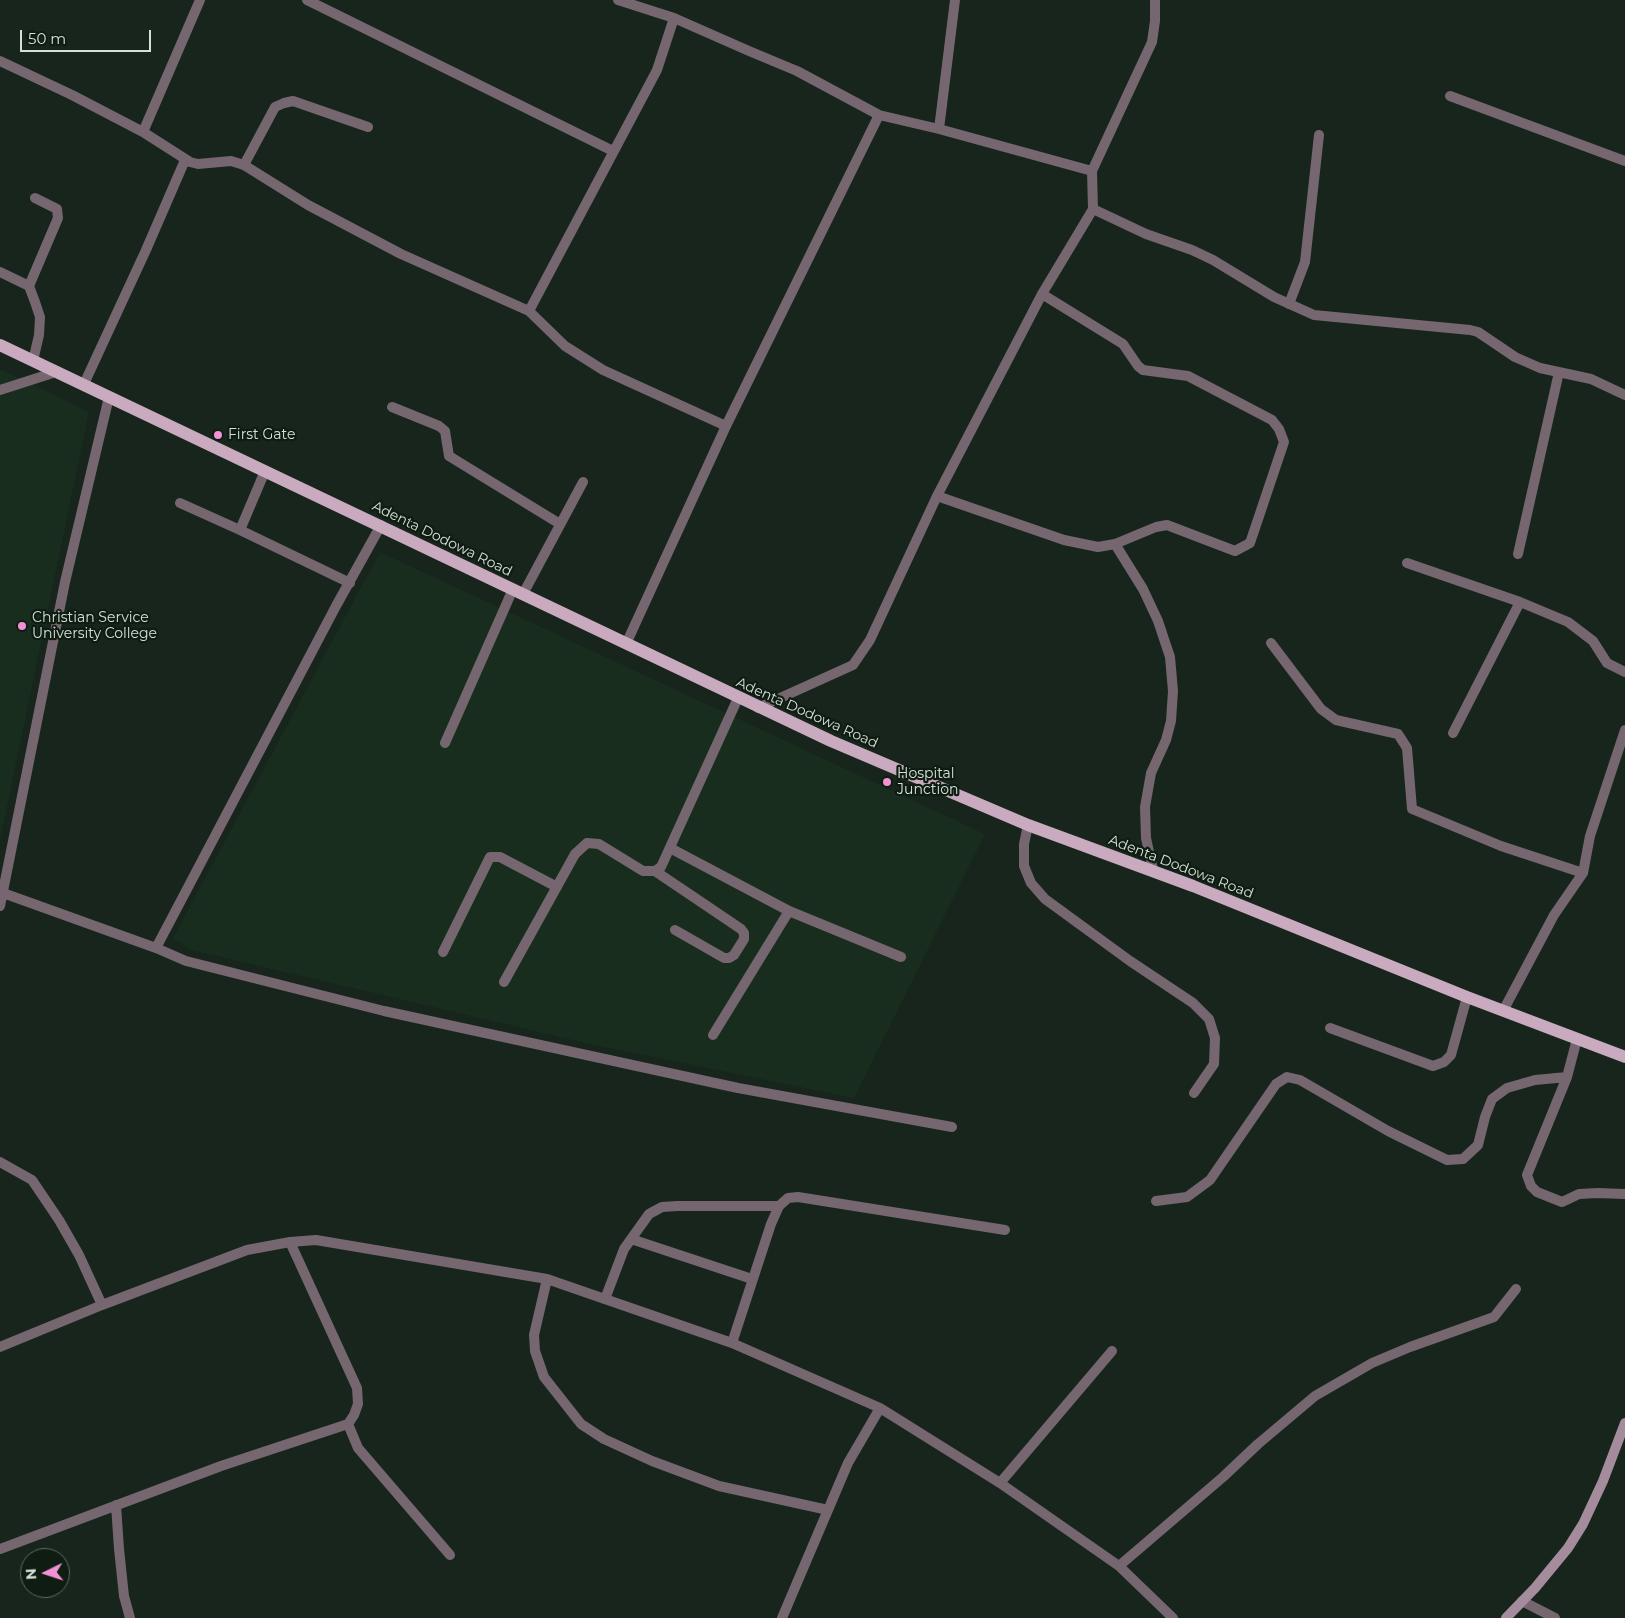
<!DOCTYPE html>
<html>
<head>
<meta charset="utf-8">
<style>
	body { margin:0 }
	#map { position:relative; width:1625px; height:1618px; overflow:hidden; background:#17251c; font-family:Montserrat,sans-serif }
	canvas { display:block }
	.north { position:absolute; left:20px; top:1548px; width:50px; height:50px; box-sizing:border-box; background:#0e1c12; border:1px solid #5e6a62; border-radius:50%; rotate:266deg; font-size:14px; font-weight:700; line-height:20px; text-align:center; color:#d6e0d9 }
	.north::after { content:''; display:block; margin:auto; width:18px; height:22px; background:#f391d5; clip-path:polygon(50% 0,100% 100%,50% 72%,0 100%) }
	.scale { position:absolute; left:20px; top:30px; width:131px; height:22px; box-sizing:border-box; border:2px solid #d6e0d9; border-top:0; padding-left:6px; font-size:15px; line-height:18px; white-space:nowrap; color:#d6e0d9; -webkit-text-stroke:4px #0e1c12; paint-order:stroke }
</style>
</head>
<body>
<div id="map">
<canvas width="1625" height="1618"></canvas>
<div class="north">N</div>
<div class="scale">50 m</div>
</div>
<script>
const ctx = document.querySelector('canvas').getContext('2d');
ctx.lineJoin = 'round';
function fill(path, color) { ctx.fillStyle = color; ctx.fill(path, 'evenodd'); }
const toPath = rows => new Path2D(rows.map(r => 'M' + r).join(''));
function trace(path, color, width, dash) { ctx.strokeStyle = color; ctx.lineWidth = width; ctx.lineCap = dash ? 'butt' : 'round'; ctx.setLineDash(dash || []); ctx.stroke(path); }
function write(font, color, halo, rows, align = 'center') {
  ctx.font = font + ' Montserrat,sans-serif'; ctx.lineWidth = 4.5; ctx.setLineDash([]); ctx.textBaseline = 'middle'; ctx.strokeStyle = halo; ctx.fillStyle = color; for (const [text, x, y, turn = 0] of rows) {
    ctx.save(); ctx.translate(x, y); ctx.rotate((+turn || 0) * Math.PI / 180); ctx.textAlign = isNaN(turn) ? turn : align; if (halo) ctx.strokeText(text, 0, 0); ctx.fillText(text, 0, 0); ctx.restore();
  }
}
const built = toPath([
	[0,369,89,412,0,840],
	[380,552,985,834,854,1098,590,1044,192,950,173,938]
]);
const service = toPath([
	[244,165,275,107,284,103,293,101,368,127],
	[0,272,29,286,35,302,40,317,39,335,33,361],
	[29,286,58,218,57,209,35,198],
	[1289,304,1305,262,1319,135],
	[0,390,56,372],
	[392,407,439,426,445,431,449,456,560,524],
	[265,471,240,530,350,583],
	[180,503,240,530],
	[523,594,583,482],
	[445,743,513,589],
	[670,848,789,911,901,957],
	[655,871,741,929,744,933,744,939,734,955,729,958,724,958,675,930],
	[443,952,490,857,500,857,557,887],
	[504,982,575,854,587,843,599,844,643,871,655,871,661,867,738,698],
	[713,1035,789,911],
	[631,1239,752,1279],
	[605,1299,624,1249,649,1214,662,1207,677,1206,779,1206],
	[1522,1601,1555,1618]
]);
const minor = toPath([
	[307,0,613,151],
	[618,0,674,18,749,51,797,71,879,115,939,129,1092,171],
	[0,61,72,95,143,132,190,162,198,164,231,161,244,165,308,205,401,254,529,311,565,346,603,370,726,426],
	[1450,96,1625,161],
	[939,129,955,0],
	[143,132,200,0],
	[1093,209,1146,234,1192,250,1213,260,1274,297,1314,315,1470,330,1478,332,1515,357,1540,368,1591,379,1625,395],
	[529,311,657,70,674,18],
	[84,384,146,250,185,160],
	[937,496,1064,540,1098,547,1115,544,1156,527,1167,525,1235,551,1250,543,1284,442,1279,429,1272,420,1188,376,1143,370,1138,366,1123,344,1042,294],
	[1115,544,1143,589,1158,621,1170,657,1173,691,1171,721,1166,740,1151,773,1145,807,1146,838,1153,870],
	[1518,554,1559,372],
	[1407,563,1520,602,1568,622,1593,641,1607,663,1625,672],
	[1271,643,1321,709,1336,720,1398,734,1407,748,1412,809,1501,846,1583,873],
	[626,644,726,426,879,115],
	[758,708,853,665,870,640,937,496,1042,294,1093,209,1092,171,1152,42,1155,21,1155,0],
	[1453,733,1520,602],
	[1028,825,1024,844,1024,866,1031,883,1045,899,1130,961,1193,1003,1209,1019,1215,1038,1214,1064,1194,1093],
	[3,893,156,948,186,961,384,1011,738,1088,952,1127],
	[0,906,65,582,109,397],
	[156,948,336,606,381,525],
	[1503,1011,1554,915,1583,873,1590,836,1625,730],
	[1330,1028,1433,1066,1444,1062,1451,1055,1467,997],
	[1577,1039,1567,1077,1527,1175,1531,1186,1537,1192,1562,1202,1579,1194,1598,1193,1624,1194],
	[0,1162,32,1180,59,1220,79,1255,102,1305],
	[1156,1201,1187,1197,1210,1180,1276,1084,1287,1077,1300,1080,1388,1131,1447,1160,1463,1159,1478,1145,1485,1117,1492,1099,1507,1088,1535,1080,1567,1077],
	[547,1279,534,1335,535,1351,544,1377,581,1424,604,1439,652,1461,719,1486,828,1510],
	[732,1343,771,1224,779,1206,788,1198,798,1197,1005,1230],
	[0,1347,102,1305,247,1250,290,1242,316,1240,547,1279,732,1343,880,1408,1000,1483,1119,1566,1173,1618],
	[348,1424,358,1448,450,1555],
	[1000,1483,1112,1351],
	[116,1505,119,1549,124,1596,130,1618],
	[0,1549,221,1466,348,1424,354,1415,358,1404,357,1388,290,1242],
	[1119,1566,1223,1477,1258,1444,1315,1396,1372,1363,1410,1347,1494,1317,1516,1289],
	[782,1618,848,1463,880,1408]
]);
const secondary = toPath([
	[1506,1618,1535,1588,1568,1548,1583,1524,1603,1481,1625,1423]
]);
const primary = toPath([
	[0,345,831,741,1028,825,1193,886,1467,997,1625,1057]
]);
const markers = [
	[218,435,5,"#f391d5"],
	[22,626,5,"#f391d5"],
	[887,782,5,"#f391d5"]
];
const poiNames = [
	["First Gate",228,435],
	["Christian Service",32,618],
	["University College",32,634],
	["Hospital",897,774],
	["Junction",897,790]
];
const streetNames = [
	["Adenta Dodowa Road",442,539,26],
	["Adenta Dodowa Road",807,713,24],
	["Adenta Dodowa Road",1181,867,21]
];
fill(built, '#192d1f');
trace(service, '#75666f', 10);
trace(minor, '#75666f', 10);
trace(secondary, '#a48c9c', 10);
trace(primary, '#c9aabe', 12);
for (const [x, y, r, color] of markers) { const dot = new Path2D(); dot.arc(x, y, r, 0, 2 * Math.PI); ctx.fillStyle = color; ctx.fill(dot); trace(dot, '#0e1c12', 2); }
write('14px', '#d6e0d9', '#0e1c12', poiNames, 'left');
write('14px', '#d6e0d9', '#0e1c12', streetNames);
</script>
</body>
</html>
